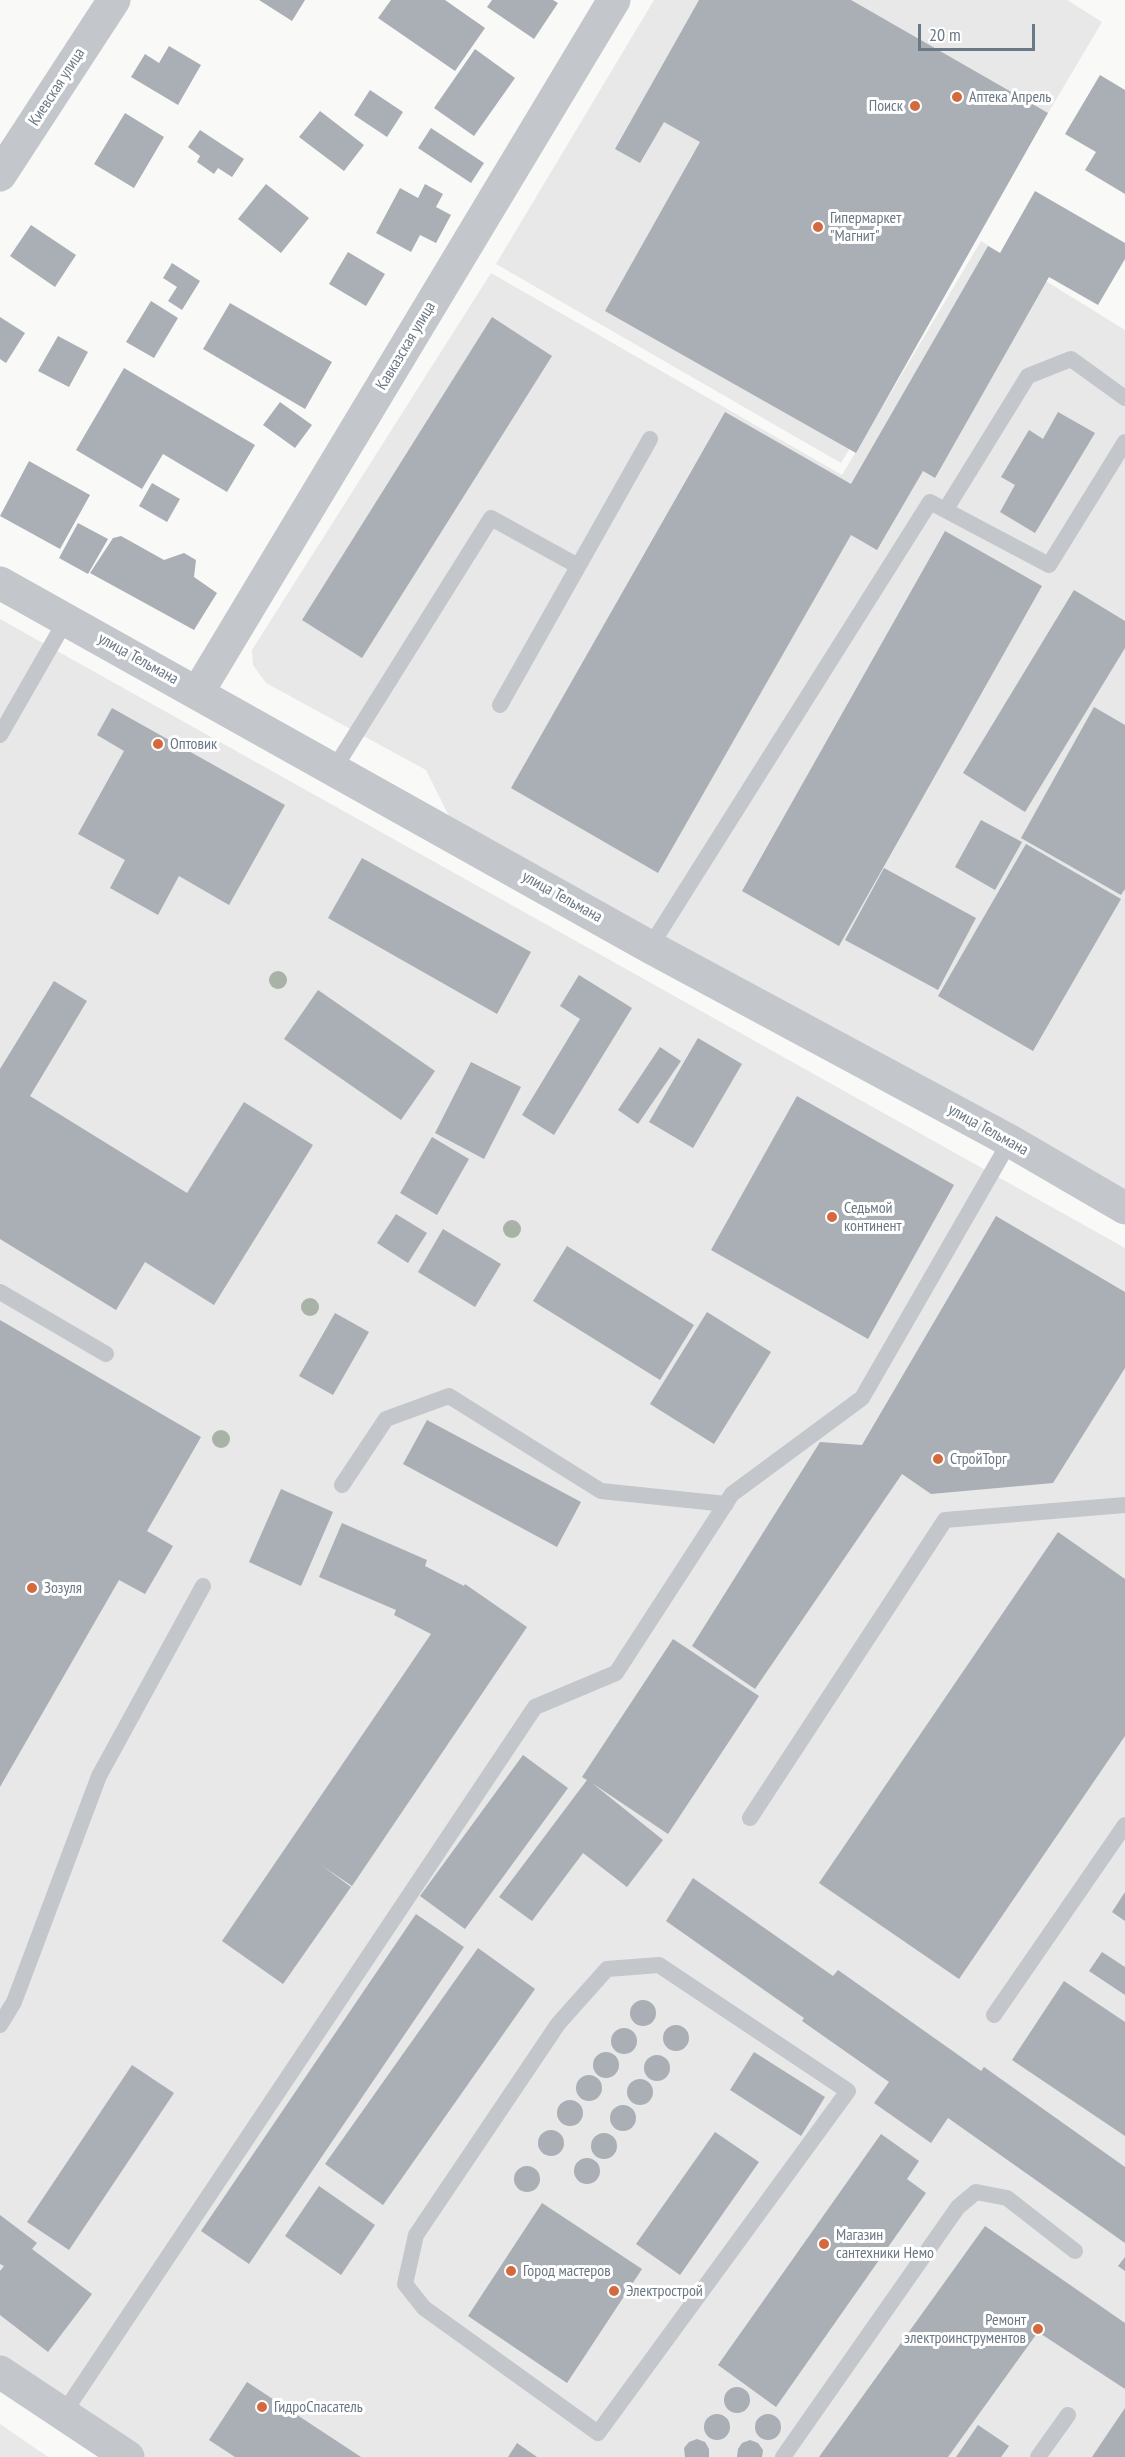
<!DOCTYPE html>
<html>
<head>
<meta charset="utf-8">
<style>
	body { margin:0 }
	#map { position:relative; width:1125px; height:2457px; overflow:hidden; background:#f9f9f7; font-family:"PT Sans Narrow",sans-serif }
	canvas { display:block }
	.scale { position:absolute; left:918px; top:24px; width:117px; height:27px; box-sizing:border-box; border:3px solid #6b7885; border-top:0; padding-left:8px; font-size:18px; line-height:21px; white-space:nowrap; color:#6b7885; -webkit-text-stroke:4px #fff; paint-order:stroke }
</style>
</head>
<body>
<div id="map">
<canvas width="1125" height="2457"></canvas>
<div class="scale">20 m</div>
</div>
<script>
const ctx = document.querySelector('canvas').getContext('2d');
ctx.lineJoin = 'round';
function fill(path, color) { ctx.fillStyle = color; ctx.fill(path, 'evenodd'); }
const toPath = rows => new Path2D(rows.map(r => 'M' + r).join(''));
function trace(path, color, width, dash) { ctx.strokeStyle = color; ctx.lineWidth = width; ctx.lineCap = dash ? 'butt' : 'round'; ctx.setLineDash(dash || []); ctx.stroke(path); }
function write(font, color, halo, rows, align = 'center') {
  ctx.font = font + ' "PT Sans Narrow",sans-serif'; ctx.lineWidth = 6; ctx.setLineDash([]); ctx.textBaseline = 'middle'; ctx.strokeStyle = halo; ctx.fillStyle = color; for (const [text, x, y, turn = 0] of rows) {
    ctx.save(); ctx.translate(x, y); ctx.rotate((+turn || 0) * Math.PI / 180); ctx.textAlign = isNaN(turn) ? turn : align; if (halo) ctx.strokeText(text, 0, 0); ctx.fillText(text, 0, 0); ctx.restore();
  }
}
const built = toPath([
	[654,0,1067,0,1102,22,841,463,496,264],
	[981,241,1125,330,1125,1207,449,816,426,770,266,683,253,665,252,650,491,273,842,475],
	[0,619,1125,1248,1125,2457,145,2457,0,2359],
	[0,2424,48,2457,0,2457]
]);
const building = toPath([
	[259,0,305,0,292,21],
	[391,0,445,0,485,28,455,71,378,18],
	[492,0,553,0,558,3,534,39,487,7],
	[699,0,851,0,1048,113,856,453,605,311,700,142,664,122,640,163,615,149],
	[169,46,201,65,178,105,131,77,145,54,159,63],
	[475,49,515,78,474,136,434,108],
	[1100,75,1125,90,1125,194,1085,170,1096,152,1065,134],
	[370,90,403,112,387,137,354,115],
	[320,111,364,145,344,171,299,137],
	[125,113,164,137,134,188,94,164],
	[431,128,484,163,471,183,418,148],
	[200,130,244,159,232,177,218,168,214,174,197,162,200,156,188,147],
	[266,184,309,218,281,253,238,219],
	[425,184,443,194,436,207,451,215,436,243,420,235,411,252,376,233,400,188,418,198],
	[1035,191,1125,243,1125,259,1098,305,1049,277,935,478,923,471,877,550,851,535,658,873,511,788,725,412,851,484,988,246,1000,253],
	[31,225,76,255,55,287,10,256],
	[348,252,385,274,366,306,329,284],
	[172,263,200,281,182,310,168,301,177,287,163,278],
	[151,301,178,318,154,358,126,342],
	[230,303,332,362,305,409,203,349],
	[0,317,25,333,6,363,0,359],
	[492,317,552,356,362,658,302,620],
	[58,336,88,352,69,387,38,371],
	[124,368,255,445,227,492,163,454,142,489,76,450],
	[280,402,312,425,295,448,263,425],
	[1058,412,1095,433,1035,533,1000,512,1015,485,1001,477,1029,430,1043,439],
	[29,461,90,495,60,549,0,516],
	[152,483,180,499,167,522,139,506],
	[78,523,108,539,88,574,59,558],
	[945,531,1042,586,839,946,742,891],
	[121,536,164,560,184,553,196,560,194,577,217,593,194,630,90,573,113,538],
	[1074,590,1125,621,1125,648,1025,812,963,773],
	[1094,707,1125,725,1125,889,1121,895,1021,838],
	[112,708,285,805,229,905,179,876,158,915,110,888,125,860,78,834,124,751,97,735],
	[981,820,1022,842,995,890,955,867],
	[1026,844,1121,899,1033,1051,938,996],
	[362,858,531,952,497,1014,328,918],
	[884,868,976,918,938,990,845,940],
	[579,975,632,1008,554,1135,522,1115,580,1019,560,1006],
	[54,981,87,1001,30,1096,187,1193,244,1102,313,1145,214,1305,145,1262,116,1310,0,1239,0,1069],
	[318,990,435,1071,401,1120,284,1039],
	[698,1038,742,1064,693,1148,649,1122],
	[660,1047,681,1061,638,1124,618,1110],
	[471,1062,521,1087,484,1159,435,1133],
	[797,1096,954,1185,868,1339,711,1250],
	[432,1137,469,1159,437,1215,400,1193],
	[396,1214,427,1233,408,1263,377,1243],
	[996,1216,1125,1292,1125,1368,1053,1483,931,1494,902,1474,755,1689,692,1646,820,1442,862,1445],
	[443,1229,501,1264,475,1307,418,1272],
	[567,1246,694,1325,660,1380,533,1301],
	[707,1312,771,1352,714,1444,650,1404],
	[335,1313,369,1332,333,1395,299,1376],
	[0,1320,201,1437,147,1531,173,1546,145,1594,119,1580,0,1787],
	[427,1420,581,1502,557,1547,403,1464],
	[281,1489,333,1512,301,1586,249,1562],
	[342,1523,427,1560,425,1566,464,1586,465,1584,527,1627,352,1886,321,1865,351,1887,283,1984,222,1941,431,1634,394,1615,396,1610,319,1577],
	[1058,1532,1125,1579,1125,1736,959,1979,819,1883],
	[673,1639,759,1696,668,1834,592,1783,663,1840,627,1887,583,1853,532,1921,499,1897,587,1780,582,1777],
	[523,1755,568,1788,465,1929,420,1896],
	[693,1878,833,1976,838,1970,981,2071,984,2067,1125,2167,1125,2243,948,2118,931,2143,874,2103,889,2082,802,2021,804,2018,666,1921],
	[1125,1892,1125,1921,1112,1912],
	[416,1914,464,1947,249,2264,201,2231],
	[478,1948,535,1989,383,2205,325,2164],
	[1102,1952,1125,1967,1125,1995,1089,1971],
	[1064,1981,1125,2022,1125,2136,1012,2060],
	'630 2013a13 13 0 1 1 26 0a13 13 0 1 1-26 0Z',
	'663 2038a13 13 0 1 1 26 0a13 13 0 1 1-26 0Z',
	'611 2041a13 13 0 1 1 26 0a13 13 0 1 1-26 0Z',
	[754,2052,825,2097,801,2136,730,2090],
	'593 2065a13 13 0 1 1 26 0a13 13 0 1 1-26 0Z',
	'644 2068a13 13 0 1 1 26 0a13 13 0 1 1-26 0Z',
	[132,2065,174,2093,69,2250,27,2222],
	'576 2088a13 13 0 1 1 26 0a13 13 0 1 1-26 0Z',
	'627 2092a13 13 0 1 1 26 0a13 13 0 1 1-26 0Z',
	'557 2113a13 13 0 1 1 26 0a13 13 0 1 1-26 0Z',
	'610 2118a13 13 0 1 1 26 0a13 13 0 1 1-26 0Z',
	'538 2143a13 13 0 1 1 26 0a13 13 0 1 1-26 0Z',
	[715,2132,759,2162,680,2275,636,2244],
	'591 2146a13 13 0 1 1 26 0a13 13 0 1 1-26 0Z',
	[881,2134,919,2161,907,2179,926,2193,776,2407,718,2365],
	'574 2171a13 13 0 1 1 26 0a13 13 0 1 1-26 0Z',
	'514 2179a13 13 0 1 1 26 0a13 13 0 1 1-26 0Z',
	[319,2186,375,2225,341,2275,285,2236],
	[542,2203,642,2269,567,2383,468,2316],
	[0,2215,37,2243,32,2249,92,2294,48,2352,0,2315,0,2271,4,2266,0,2264],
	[985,2226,1125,2323,1125,2389,1038,2332,948,2457,819,2457],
	[1125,2257,1125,2271,1118,2266],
	[247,2382,361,2457,235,2457,209,2440],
	'724 2400a13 13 0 1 1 26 0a13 13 0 1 1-26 0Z',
	[1125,2408,1125,2457,1092,2457,1102,2442],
	'704 2427a13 13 0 1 1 26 0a13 13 0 1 1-26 0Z',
	'755 2427a13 13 0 1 1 26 0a13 13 0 1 1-26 0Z',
	[978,2425,1009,2446,1001,2457,956,2457],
	[697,2439,705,2442,709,2449,709,2457,685,2457,684,2448,689,2442],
	[750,2440,758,2443,763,2450,762,2457,737,2457,738,2449,742,2443],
	[517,2443,537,2457,508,2457]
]);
const service = toPath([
	[946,509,1028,376,1071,359,1125,398],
	[500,705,650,439],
	[0,735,66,620],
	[334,769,491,518,578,566],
	[650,947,930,502,1049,565,1125,442],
	[0,1292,106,1354],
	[342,1485,386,1419,449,1396,601,1491,726,1504],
	[750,1818,945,1520,1125,1505],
	[659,1965,848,2091,598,2433,424,2308,405,2284,416,2235,558,2024,607,1969,659,1965],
	[994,2015,1125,1825],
	[0,2025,14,2002,99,1776,203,1586],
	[63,2414,535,1707,616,1673,732,1494,862,1398,1010,1141],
	[783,2457,958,2207,976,2192,1007,2198,1075,2251],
	[1038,2457,1068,2415]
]);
const minor = toPath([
	[0,583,650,947,1010,1141,1125,1208],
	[198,692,614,0],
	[0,2372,128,2457]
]);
const tertiary = toPath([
	[0,175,114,0]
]);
const trees = [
	[278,980],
	[512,1229],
	[310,1307],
	[221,1439]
];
const markers = [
	[957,97,6,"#d3693d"],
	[915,106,6,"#d3693d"],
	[818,227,6,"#d3693d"],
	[158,744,6,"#d3693d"],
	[832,1217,6,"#d3693d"],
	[938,1459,6,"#d3693d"],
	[32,1588,6,"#d3693d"],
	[824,2244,6,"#d3693d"],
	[511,2271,6,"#d3693d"],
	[614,2291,6,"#d3693d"],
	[1038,2329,6,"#d3693d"],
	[262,2407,6,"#d3693d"]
];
const streetNames = [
	["Киевская улица",57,87,-57],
	["Кавказская улица",406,346,-59],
	["улица Тельмана",138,659,29],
	["улица Тельмана",562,897,29],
	["улица Тельмана",988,1130,29]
];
const poiNames = [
	["Аптека Апрель",969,97],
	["Поиск",903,106,"right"],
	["Гипермаркет",830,218],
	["\"Магнит\"",830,236],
	["Оптовик",170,744],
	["Седьмой",844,1208],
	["континент",844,1226],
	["СтройТорг",950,1459],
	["Зозуля",44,1588],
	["Магазин",836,2235],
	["сантехники Немо",836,2253],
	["Город мастеров",523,2271],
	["Электрострой",626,2291],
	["Ремонт",1026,2320,"right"],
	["электроинструментов",1026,2338,"right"],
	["ГидроСпасатель",274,2407]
];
fill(built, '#e7e8e7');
fill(building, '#a9afb5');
trace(service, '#c3c6ca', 16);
trace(minor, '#c3c6ca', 33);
trace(tertiary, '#c3c6ca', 33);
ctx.fillStyle = '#a9b2a7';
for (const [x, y] of trees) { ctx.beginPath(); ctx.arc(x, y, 9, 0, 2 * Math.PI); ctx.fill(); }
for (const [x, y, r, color] of markers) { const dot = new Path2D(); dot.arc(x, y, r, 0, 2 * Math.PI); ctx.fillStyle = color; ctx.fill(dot); trace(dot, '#fff', 2); }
write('16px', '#6b7885', '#fff', streetNames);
write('16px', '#6b7885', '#fff', poiNames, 'left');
</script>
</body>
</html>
